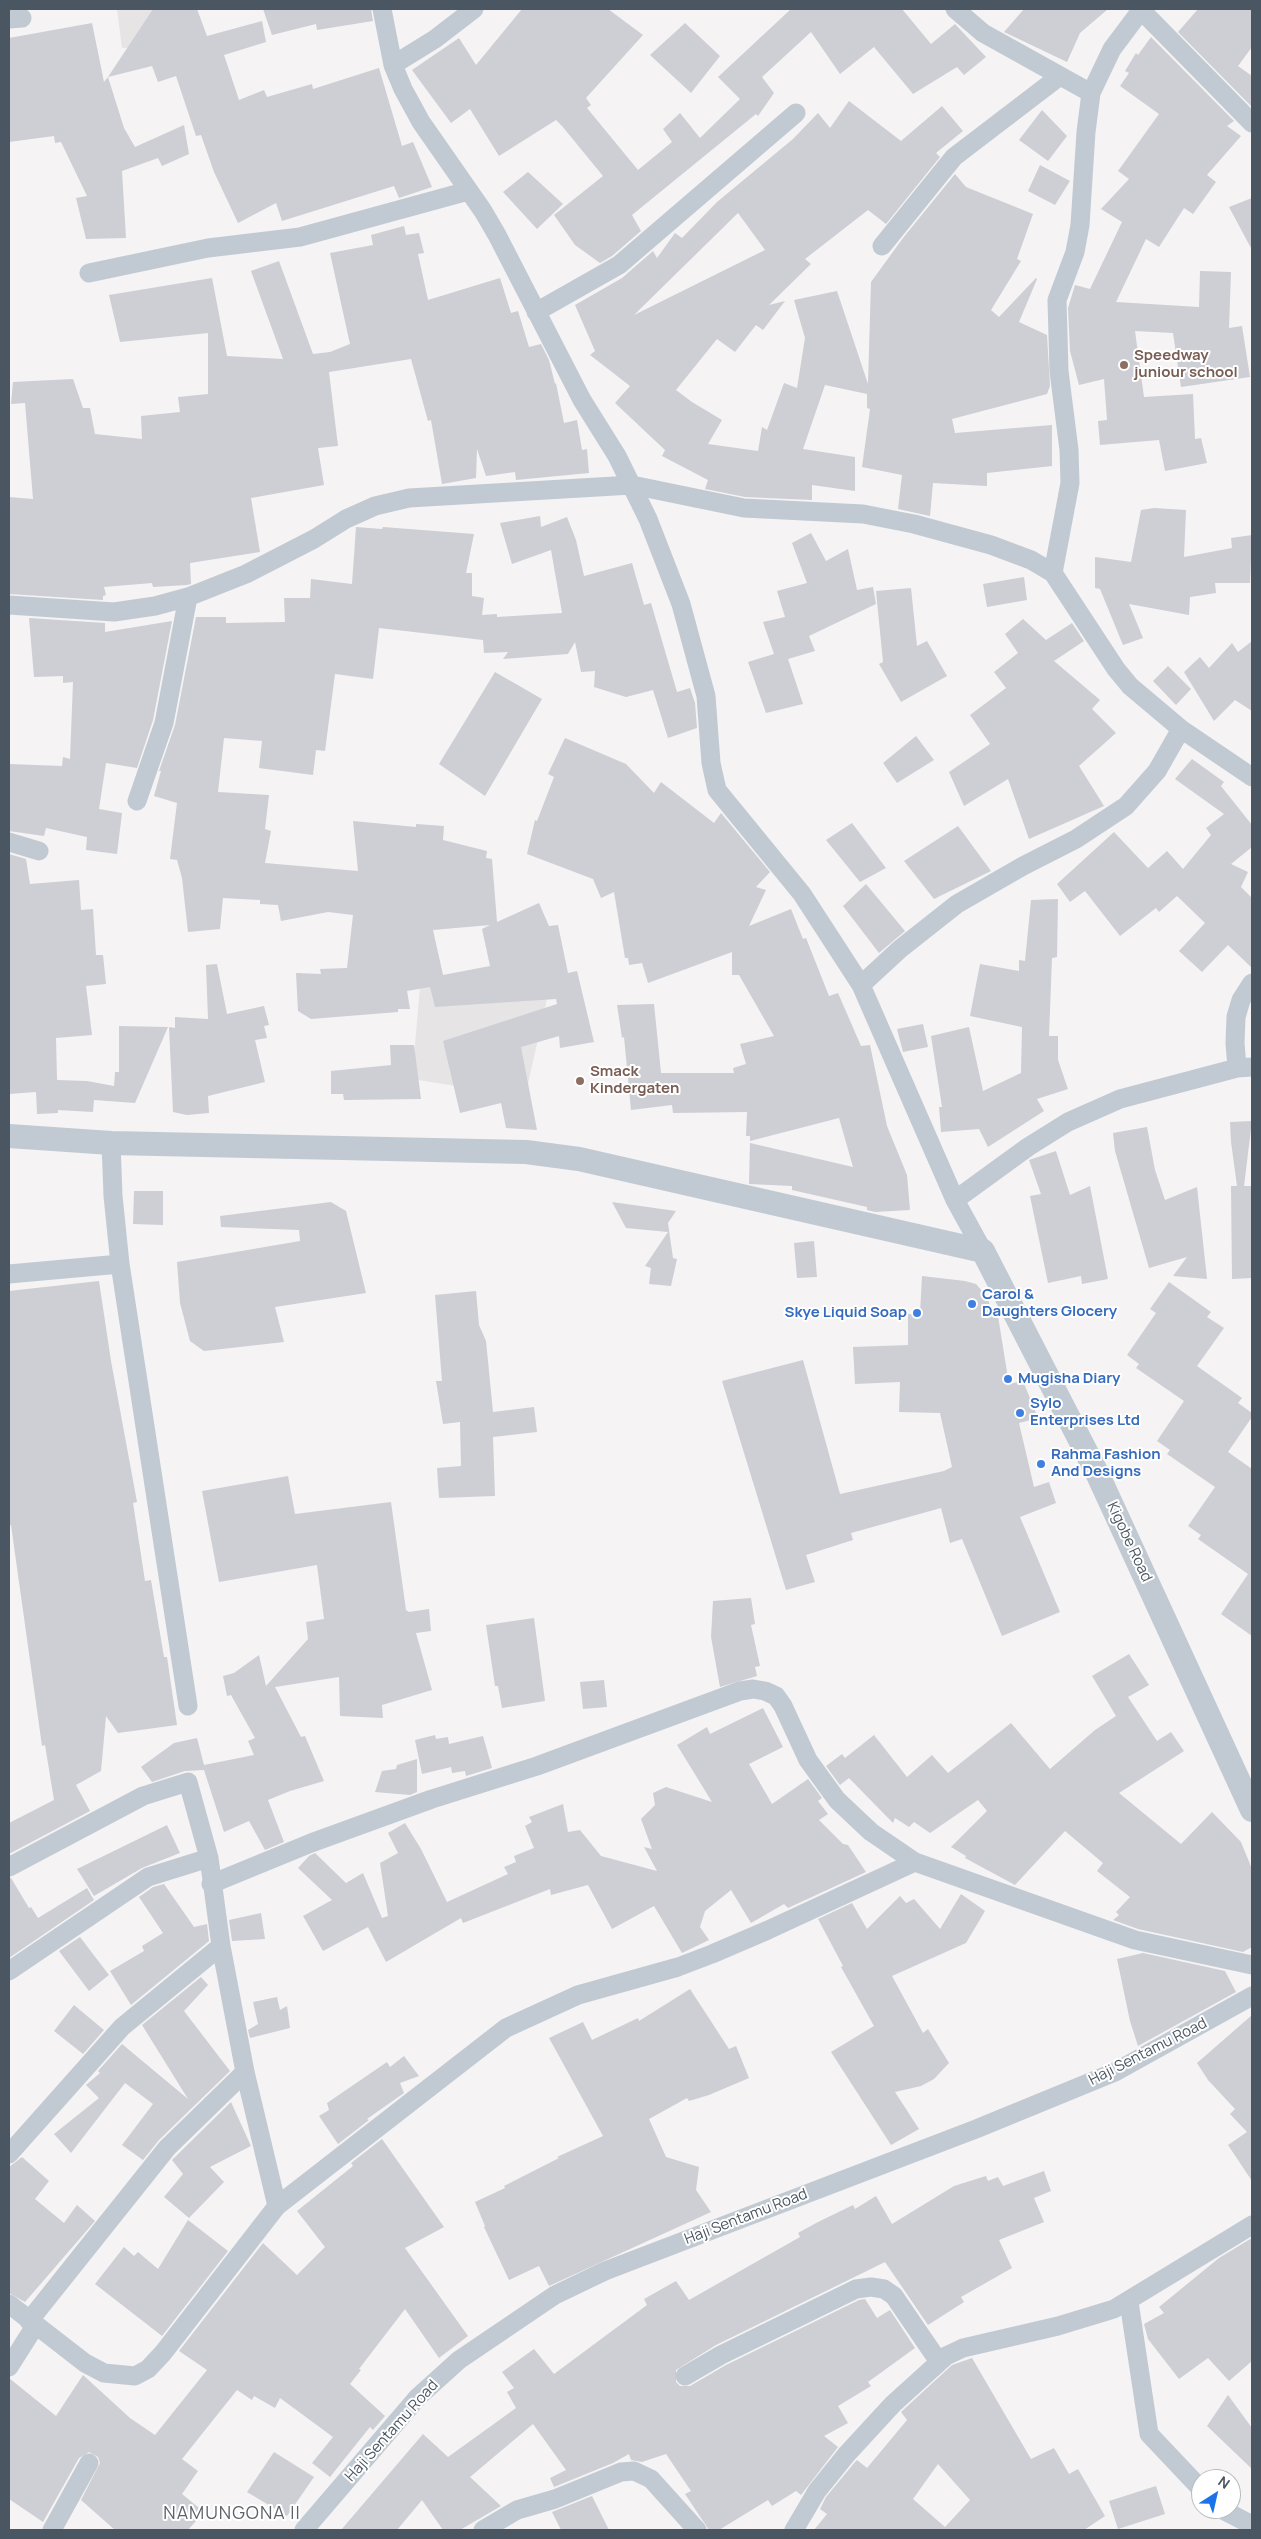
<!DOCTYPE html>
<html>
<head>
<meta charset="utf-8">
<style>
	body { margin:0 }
	#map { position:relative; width:1261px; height:2539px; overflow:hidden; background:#f5f3f3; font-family:Manrope,sans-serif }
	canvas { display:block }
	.frame { position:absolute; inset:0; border:10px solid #4a5661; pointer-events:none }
	.north { position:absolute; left:1191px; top:2469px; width:50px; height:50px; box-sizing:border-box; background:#fff; border:1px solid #b7bbc0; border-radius:50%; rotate:35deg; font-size:14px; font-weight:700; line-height:20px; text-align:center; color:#4a5661 }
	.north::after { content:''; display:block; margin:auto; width:18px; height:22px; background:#1a73e8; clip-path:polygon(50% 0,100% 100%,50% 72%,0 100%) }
</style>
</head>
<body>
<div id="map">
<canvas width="1261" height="2539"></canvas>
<div class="frame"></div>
<div class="north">N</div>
</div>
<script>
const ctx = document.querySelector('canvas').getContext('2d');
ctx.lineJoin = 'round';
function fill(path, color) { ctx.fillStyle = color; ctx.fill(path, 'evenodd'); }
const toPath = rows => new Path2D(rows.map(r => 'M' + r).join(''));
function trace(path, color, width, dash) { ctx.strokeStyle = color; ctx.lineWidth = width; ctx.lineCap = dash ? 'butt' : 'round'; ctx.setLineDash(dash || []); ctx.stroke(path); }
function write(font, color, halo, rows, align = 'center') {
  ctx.font = font + ' Manrope,sans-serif'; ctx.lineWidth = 4; ctx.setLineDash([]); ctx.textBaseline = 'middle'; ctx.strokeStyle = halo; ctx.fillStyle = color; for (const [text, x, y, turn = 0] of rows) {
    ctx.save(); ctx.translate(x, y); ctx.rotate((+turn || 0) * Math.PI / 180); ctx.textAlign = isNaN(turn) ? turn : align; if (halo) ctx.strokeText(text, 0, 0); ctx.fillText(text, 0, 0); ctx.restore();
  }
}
const education = toPath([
	[117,9,174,9,165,47,122,48],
	[421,976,551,981,525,1097,412,1079]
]);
const building = toPath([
	[153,9,197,9,207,36,262,21,266,42,224,55,239,100,264,90,267,97,312,84,313,89,379,68,402,146,413,142,432,187,399,198,394,186,282,221,276,203,238,223,214,172,201,135,196,136,176,76,158,82,152,66,108,77],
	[263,9,371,9,373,21,317,30,316,24,272,35],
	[522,9,608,9,643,35,586,98,591,105,587,108,638,170,672,142,663,129,680,113,700,138,740,99,718,77,791,9,902,9,931,44,955,24,986,57,964,75,957,67,913,94,874,47,840,74,811,32,762,77,774,93,758,116,756,114,632,215,641,231,612,256,600,263,575,245,554,215,603,176,562,126,556,120,499,156,470,109,451,123,412,70,459,38,476,65],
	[1024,9,1108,9,1080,33,1067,62,1004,32],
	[1198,9,1252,9,1252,47,1238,66,1252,76,1251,106,1178,32],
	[92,23,104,82,108,77,124,128,135,147,184,125,189,154,162,166,158,158,122,171,126,238,86,239,76,198,87,196,61,142,55,143,54,136,9,142,9,38],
	[685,23,720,56,691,93,650,55],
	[1151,37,1234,121,1227,126,1241,136,1207,175,1216,182,1193,214,1184,208,1159,247,1146,239,1116,302,1199,307,1200,271,1231,272,1229,328,1242,326,1250,377,1181,387,1173,333,1135,331,1144,397,1193,394,1195,439,1201,438,1207,463,1165,471,1159,440,1100,445,1098,421,1107,420,1104,379,1079,385,1070,351,1068,308,1075,285,1090,289,1122,222,1101,209,1129,179,1118,171,1159,114,1120,86,1129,73,1125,71,1136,53,1138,55],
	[849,101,901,141,942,106,963,131,936,153,940,157,886,224,868,210,805,259,811,264,769,305,785,301,763,330,756,325,735,352,717,339,676,390,692,402,722,420,708,444,758,451,762,427,767,430,784,383,797,388,805,338,794,300,837,291,868,384,871,282,903,238,955,174,966,187,1033,214,1017,259,1021,261,991,310,999,317,1036,278,1037,279,1019,322,1047,335,1050,386,1047,394,952,419,955,433,1052,425,1052,466,987,473,987,486,933,483,930,516,898,509,902,475,862,467,870,409,867,408,867,394,825,385,803,449,855,457,855,491,812,485,812,500,745,497,705,489,708,480,662,456,665,450,615,403,630,386,590,355,595,351,575,305,622,278,653,251,657,258,675,233,682,238,717,202,793,139,818,113,830,128],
	[738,213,765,250,634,315],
	[1042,110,1067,136,1048,161,1019,140],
	[1040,165,1070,181,1055,205,1028,191],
	[528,172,563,204,537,229,503,192],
	[1252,198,1252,250,1229,207],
	[404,226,406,235,419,233,424,253,418,254,428,300,500,278,511,313,518,311,529,347,541,344,549,360,555,384,556,383,564,423,577,420,582,450,587,449,589,473,516,480,515,472,486,476,477,449,476,478,442,484,431,420,428,421,411,359,329,372,338,446,318,448,324,485,251,498,260,552,190,563,191,584,187,585,153,587,152,583,104,587,106,595,103,596,103,600,9,594,9,497,33,499,25,403,11,404,13,382,73,379,83,408,90,408,95,434,142,439,141,416,180,412,178,397,208,394,208,333,120,342,109,295,212,278,227,356,283,359,251,271,279,261,313,354,330,352,350,344,330,253,373,245,371,235],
	[1154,508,1186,510,1184,557,1232,548,1231,538,1252,535,1250,583,1215,583,1216,593,1190,597,1189,615,1129,604,1143,638,1123,645,1100,589,1095,588,1095,557,1131,562,1141,510],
	[540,516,541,527,567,517,576,540,584,576,632,563,644,605,651,603,677,692,690,688,695,703,697,728,668,738,653,690,626,697,594,687,595,671,581,672,575,642,568,654,503,659,508,652,484,653,483,640,379,628,373,679,335,674,325,751,316,750,313,775,259,768,262,741,224,738,218,792,269,795,265,829,271,831,265,863,358,871,353,821,416,827,416,824,444,826,443,840,487,851,486,858,492,859,497,922,539,903,549,926,558,925,568,973,577,971,594,1042,560,1048,559,1036,521,1047,537,1130,506,1128,501,1103,460,1113,443,1041,557,1004,556,999,435,1007,430,987,407,991,410,1009,398,1009,398,1012,311,1019,298,1011,296,973,321,974,320,969,347,968,353,915,328,912,281,921,278,905,260,904,260,900,223,898,220,929,188,932,182,878,177,860,170,859,177,803,154,796,161,771,159,771,175,725,196,617,226,617,226,623,285,622,284,598,310,598,311,579,352,584,356,527,382,529,383,527,474,534,466,573,472,573,472,596,484,598,482,615,497,614,497,617,562,613,551,550,512,564,500,523],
	[490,925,482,929,490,966,443,975,433,930],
	[811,533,826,561,848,549,857,590,873,587,876,604,809,636,815,651,788,659,803,704,766,713,748,662,774,654,763,622,785,617,777,591,807,583,792,543],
	[1024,577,1027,600,987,607,983,584],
	[911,588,917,646,927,641,947,676,901,702,879,664,883,662,876,591],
	[29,618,105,623,105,632,172,621,153,720,137,768,106,763,99,809,122,813,117,854,86,850,87,837,46,828,44,836,9,831,9,764,62,766,63,757,70,759,73,682,63,683,63,676,34,677],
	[1023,619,1046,640,1072,623,1084,641,1054,661,1100,700,1092,709,1116,733,1079,766,1104,806,1029,839,1008,779,964,806,949,772,990,744,970,715,1006,688,994,672,1018,653,1005,634],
	[1252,641,1252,711,1235,700,1214,721,1184,672,1200,657,1209,668,1232,643,1238,652],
	[1168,666,1191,689,1176,705,1153,681],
	[495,672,542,699,485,796,439,764],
	[916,736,934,760,897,783,883,763],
	[565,738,626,764,654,793,661,782,714,823,721,813,770,872,756,887,766,890,749,926,791,909,803,939,806,938,829,996,838,993,861,1046,870,1045,887,1126,907,1175,910,1210,875,1212,867,1210,867,1207,792,1190,792,1186,749,1184,750,1143,853,1167,839,1118,750,1141,750,1136,746,1136,747,1112,673,1113,672,1105,631,1110,624,1037,622,1038,617,1005,654,1004,661,1073,734,1073,733,1068,746,1064,740,1044,774,1036,739,975,732,975,732,952,648,983,642,963,629,965,628,958,625,958,614,892,601,898,593,879,527,854,535,820,537,821,554,777,548,774],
	[1192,759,1224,782,1221,786,1252,825,1252,847,1231,864,1248,872,1241,887,1252,898,1252,968,1228,945,1202,972,1179,951,1205,923,1177,896,1159,912,1156,908,1120,936,1085,891,1070,902,1057,884,1114,832,1148,868,1167,851,1183,869,1211,835,1206,828,1224,814,1175,779],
	[852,823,886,868,860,882,826,840],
	[958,826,991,871,934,899,904,861],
	[9,854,26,859,30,884,79,880,81,910,93,909,96,955,103,955,106,984,86,986,92,1035,56,1038,57,1080,87,1081,114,1086,115,1072,119,1072,119,1026,168,1027,135,1103,94,1100,93,1112,58,1110,58,1113,37,1114,36,1092,9,1094],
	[866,884,905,931,879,953,843,906],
	[1058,899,1057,957,1052,958,1049,1036,1058,1036,1058,1060,1068,1089,1037,1099,1044,1111,988,1147,979,1129,941,1132,939,1107,942,1107,931,1036,969,1027,983,1091,1021,1073,1022,1027,970,1016,980,964,1019,971,1019,960,1025,961,1031,900],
	[217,964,227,1014,264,1006,269,1025,264,1026,267,1038,255,1040,265,1082,208,1096,209,1113,187,1115,173,1112,169,1027,175,1028,175,1017,208,1019,206,965],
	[923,1024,928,1047,903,1052,897,1029],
	[390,1045,414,1045,421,1099,344,1100,343,1094,331,1094,331,1071,391,1065],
	[1252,1121,1244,1186,1252,1186,1252,1278,1232,1279,1231,1186,1237,1186,1231,1142,1230,1122],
	[1147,1127,1155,1170,1165,1200,1197,1187,1207,1279,1173,1276,1187,1257,1149,1268,1115,1151,1113,1133],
	[1056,1151,1070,1195,1090,1186,1108,1279,1082,1284,1081,1276,1048,1283,1030,1196,1041,1194,1029,1160],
	[134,1191,163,1191,163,1225,133,1224],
	[331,1202,346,1211,366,1293,275,1307,284,1342,204,1351,190,1341,180,1303,177,1262,300,1241,299,1230,221,1227,220,1216],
	[612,1202,676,1211,668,1223,673,1258,677,1259,671,1286,649,1284,651,1268,645,1266,668,1232,626,1228],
	[814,1241,817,1277,797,1278,794,1243],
	[922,1276,965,1281,976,1284,988,1298,991,1311,997,1310,1009,1384,1023,1381,1038,1418,1019,1423,1034,1487,1049,1482,1056,1503,1020,1517,1060,1612,1002,1636,962,1539,950,1543,941,1508,851,1533,853,1540,806,1555,815,1582,786,1590,722,1381,803,1360,840,1494,944,1471,952,1467,940,1413,899,1412,900,1382,855,1384,853,1347,908,1345,908,1314,920,1314],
	[99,1281,111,1361,137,1502,133,1503,145,1581,151,1580,164,1657,167,1657,177,1725,118,1733,106,1716,101,1771,76,1785,90,1811,9,1854,9,1823,54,1800,45,1745,42,1746,11,1525,9,1526,9,1291],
	[1169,1282,1211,1312,1207,1317,1224,1328,1197,1366,1242,1398,1238,1403,1252,1413,1252,1417,1228,1452,1252,1469,1252,1636,1221,1614,1248,1574,1198,1539,1201,1535,1188,1526,1215,1487,1167,1454,1170,1450,1157,1441,1184,1401,1136,1368,1139,1364,1127,1355,1156,1313,1150,1309],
	[476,1291,479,1325,486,1341,493,1412,534,1407,537,1432,493,1437,495,1496,439,1498,437,1468,461,1466,460,1422,443,1424,436,1381,442,1381,435,1295],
	[288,1476,295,1514,391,1502,406,1610,409,1612,429,1609,431,1631,416,1633,432,1690,382,1705,383,1718,340,1716,339,1677,275,1687,301,1737,305,1736,324,1781,290,1791,268,1800,284,1842,265,1850,249,1821,224,1832,204,1770,185,1771,152,1782,141,1767,174,1743,197,1738,204,1765,254,1755,248,1741,255,1738,231,1695,227,1696,223,1676,234,1673,259,1655,266,1686,308,1639,306,1622,324,1619,317,1565,219,1582,202,1491],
	[751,1598,755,1624,751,1625,760,1666,755,1667,757,1676,720,1687,711,1637,713,1601],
	[534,1618,545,1701,502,1708,498,1686,495,1686,486,1625],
	[1129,1654,1149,1685,1128,1697,1157,1741,1171,1732,1184,1751,1119,1793,1181,1844,1212,1812,1241,1842,1252,1869,1252,1947,1243,1952,1138,1929,1113,1920,1119,1915,1116,1912,1130,1897,1097,1871,1103,1863,1065,1831,1015,1885,965,1858,966,1856,951,1847,987,1811,978,1800,930,1833,914,1822,909,1827,895,1818,893,1823,849,1778,840,1785,826,1766,842,1754,845,1758,874,1735,907,1777,932,1755,948,1773,1011,1723,1050,1769,1095,1730,1116,1716,1092,1676],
	[604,1680,607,1707,583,1709,580,1682],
	[763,1708,783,1747,749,1764,772,1804,808,1779,822,1798,818,1801,828,1814,819,1820,843,1844,848,1845,866,1872,788,1908,784,1904,751,1923,731,1890,705,1911,700,1927,709,1940,682,1953,654,1906,612,1929,588,1885,551,1895,550,1889,463,1923,461,1918,386,1962,368,1927,323,1951,303,1916,332,1900,298,1868,309,1856,315,1853,346,1883,363,1873,382,1918,388,1916,380,1863,398,1853,388,1833,405,1823,421,1849,447,1902,508,1874,504,1867,516,1862,514,1856,534,1848,525,1826,532,1822,529,1817,563,1804,568,1832,580,1830,601,1856,657,1871,644,1847,652,1849,641,1819,655,1805,653,1793,666,1787,712,1802,677,1745,707,1727,710,1734],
	[435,1735,436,1739,448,1737,449,1744,483,1736,492,1768,466,1776,465,1771,452,1773,451,1767,422,1774,415,1740],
	[417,1759,417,1792,410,1795,375,1792,382,1771,396,1769,397,1765],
	[167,1825,180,1853,142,1868,94,1896,77,1869],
	[9,1878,11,1878,29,1908,31,1907,38,1918,87,1888,94,1900,9,1958],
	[164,1884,194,1927,207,1924,209,1941,131,2005,110,1971,144,1951,142,1946,163,1933,139,1897,153,1887],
	[961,1894,985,1911,966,1943,892,1976,923,2033,928,2029,949,2063,934,2079,921,2086,895,2092,919,2129,891,2145,831,2052,874,2026,841,1967,843,1966,818,1919,852,1903,867,1929,900,1896,906,1903,914,1899,940,1929],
	[261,1913,265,1939,232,1941,229,1920],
	[80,1937,109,1975,89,1991,59,1951],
	[1143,1953,1225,1971,1236,1992,1138,2046,1130,2021,1117,1959],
	[201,1977,208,1985,184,2011,230,2071,159,2140,143,2160,122,2145,153,2104,125,2083,71,2153,54,2134,99,2098,86,2085,100,2073,98,2071,122,2044,188,2099,142,2025],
	[690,1989,729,2049,736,2046,749,2078,709,2095,689,2101,687,2098,649,2119,666,2157,699,2167,696,2190,711,2212,549,2286,539,2266,509,2280,484,2227,485,2226,475,2202,505,2188,504,2186,559,2158,557,2157,603,2136,549,2038,583,2022,592,2040,638,2018,639,2021],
	[277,1997,280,2010,287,2006,290,2028,250,2038,248,2030,258,2024,253,2002],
	[74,2005,104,2030,83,2054,54,2031],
	[1252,2015,1252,2181,1228,2145,1247,2132,1230,2114,1235,2109,1208,2080,1197,2063],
	[404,2056,419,2076,400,2083,404,2093,367,2119,369,2120,338,2144,319,2116,329,2110,327,2103,387,2062,390,2067],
	[231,2102,251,2146,210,2167,224,2182,189,2218,164,2197,183,2174,172,2160],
	[382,2139,444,2227,405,2248,468,2336,439,2358,405,2309,359,2369,361,2370,350,2384,385,2416,373,2430,370,2427,330,2477,312,2463,333,2437,280,2398,275,2408,254,2396,252,2400,237,2390,182,2459,198,2471,182,2494,204,2512,188,2530,115,2530,81,2500,100,2463,98,2457,89,2452,79,2458,43,2522,9,2499,9,2378,56,2416,83,2375,130,2418,155,2435,207,2370,179,2351,263,2243,297,2275,325,2247,297,2211,353,2166,351,2163],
	[22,2157,49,2181,35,2199,64,2223,77,2205,95,2221,25,2302,9,2293,9,2167],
	[1044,2171,1051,2191,1034,2198,1044,2222,999,2240,1012,2268,961,2297,964,2302,928,2325,885,2262,716,2345,676,2370,676,2382,680,2386,690,2386,726,2365,859,2300,865,2299,877,2318,890,2310,915,2348,868,2382,871,2386,838,2406,848,2423,824,2436,838,2447,801,2495,796,2491,772,2506,768,2500,719,2530,709,2530,685,2494,691,2491,666,2454,642,2462,631,2460,629,2454,613,2463,554,2487,550,2478,566,2470,533,2424,470,2477,501,2506,460,2530,443,2530,422,2500,397,2530,341,2530,423,2434,448,2457,516,2408,507,2392,514,2388,502,2372,534,2349,554,2374,647,2305,644,2299,676,2281,689,2300,800,2237,798,2233,818,2222,853,2205,855,2209,876,2196,892,2224,954,2186,986,2176,988,2181,998,2177,1003,2186],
	[188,2220,228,2251,162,2336,95,2284,124,2247,134,2256,138,2252,158,2269],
	[1252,2238,1252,2361,1229,2381,1208,2358,1179,2379,1148,2339,1144,2324,1164,2313,1159,2307,1219,2258],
	[972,2358,1031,2459,1054,2448,1069,2474,1078,2469,1105,2516,1084,2530,814,2530,827,2514,820,2509,826,2497,855,2462,857,2460,867,2468,907,2420,901,2412,952,2365],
	[938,2464,970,2500,945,2527,913,2499],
	[1228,2395,1252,2428,1252,2469,1207,2426],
	[274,2452,314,2477,287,2516,247,2492],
	[1156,2486,1165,2514,1118,2529,1109,2501],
	[592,2496,609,2530,561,2530,552,2512]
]);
const minor = toPath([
	[382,9,393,65,403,89,421,122,483,211,497,235,582,400,617,456,648,519,681,604,706,696,711,763,717,790,802,894,861,985,955,1200,983,1251],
	[955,9,983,33,1091,93],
	[1141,10,1252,123],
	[9,19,22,18],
	[393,65,435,39,474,9],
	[882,246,954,157,1060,76],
	[89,273,208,248,300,237,468,191],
	[536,312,619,265,796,113],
	[1053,573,1070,483,1069,450,1059,371,1057,300,1075,252,1080,225,1086,132,1091,93,1112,49,1142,9],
	[9,605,114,612,155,606,188,597,246,574,314,539,346,519,375,506,409,498,632,485,744,508,863,514,914,524,991,545,1031,560,1053,573,1116,669,1130,686,1181,729,1252,777],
	[137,801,164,723,188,597],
	[9,842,39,851],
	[861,985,900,949,957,904,1023,866,1076,839,1126,806,1157,771,1181,729],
	[1237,1068,1235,1043,1236,1017,1241,1000,1252,983],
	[111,1143,113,1196,120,1264,188,1706],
	[955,1200,1028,1147,1068,1122,1120,1099,1237,1068,1252,1067],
	[9,1274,120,1264],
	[9,1867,143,1796,188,1782,209,1858,221,1946,245,2072,277,2206],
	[211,1884,311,1843,432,1799,537,1766,740,1691,753,1689,765,1691,776,1696,783,1706,808,1760,837,1800,871,1832,915,1862,1135,1940,1252,1965],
	[9,1971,148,1877,209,1858],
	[9,2154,122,2027,221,1946],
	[1129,2302,1149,2434,1201,2489],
	[9,2304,85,2363,104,2373,135,2376,148,2369,163,2353,277,2206,506,2028,578,1995,678,1967,712,1954,768,1930,915,1862],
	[29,2321,167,2148,245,2072],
	[9,2367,35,2326],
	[685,2376,721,2355,856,2289,871,2287,884,2289,894,2296,939,2362],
	[1221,2509,1252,2525],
	[52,2530,89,2463],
	[304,2530,418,2397,459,2360,555,2295,605,2271,976,2129,1115,2072,1252,1996],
	[483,2530,517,2510,555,2499,621,2472,634,2471,651,2479,697,2530],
	[794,2530,817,2491,846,2455,893,2404,946,2356,963,2348,1058,2326,1114,2309,1252,2225]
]);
const tertiary = toPath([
	[9,1136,111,1143,526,1152,579,1159,983,1251,1098,1475,1252,1810]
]);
const markers = [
	[1124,365,5,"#8d6e63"],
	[580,1081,5,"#8d6e63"],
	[972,1304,5,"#3f7fe0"],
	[917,1313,5,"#3f7fe0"],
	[1008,1379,5,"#3f7fe0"],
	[1020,1413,5,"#3f7fe0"],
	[1041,1464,5,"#3f7fe0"]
];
const educationNames = [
	["Speedway",1134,356],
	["juniour school",1134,373],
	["Smack",590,1072],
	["Kindergaten",590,1089]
];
const shopNames = [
	["Carol &",982,1295],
	["Daughters Glocery",982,1312],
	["Skye Liquid Soap",907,1313,"right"],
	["Mugisha Diary",1018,1379],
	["Sylo",1030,1404],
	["Enterprises Ltd",1030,1421],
	["Rahma Fashion",1051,1455],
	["And Designs",1051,1472]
];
const streetNames = [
	["Kigobe Road",1129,1542,65],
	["Haji Sentamu Road",1148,2052,-27],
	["Haji Sentamu Road",746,2217,-21],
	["Haji Sentamu Road",392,2431,-48]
];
const quarterNames = [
	["NAMUNGONA II",232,2514]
];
fill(education, '#e6e4e5');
fill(building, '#cdcfd5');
trace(minor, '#c1cad2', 19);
trace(tertiary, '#c1cad2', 24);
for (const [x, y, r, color] of markers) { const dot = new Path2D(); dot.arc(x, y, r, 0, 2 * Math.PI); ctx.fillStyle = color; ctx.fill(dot); trace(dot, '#fff', 2); }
write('bold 15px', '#785e54', '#fff', educationNames, 'left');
write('bold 15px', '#366cbe', '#fff', shopNames, 'left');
write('15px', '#4a5661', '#fff', streetNames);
ctx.letterSpacing = '1px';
write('18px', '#5f6368', '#fff', quarterNames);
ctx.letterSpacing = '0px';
</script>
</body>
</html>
